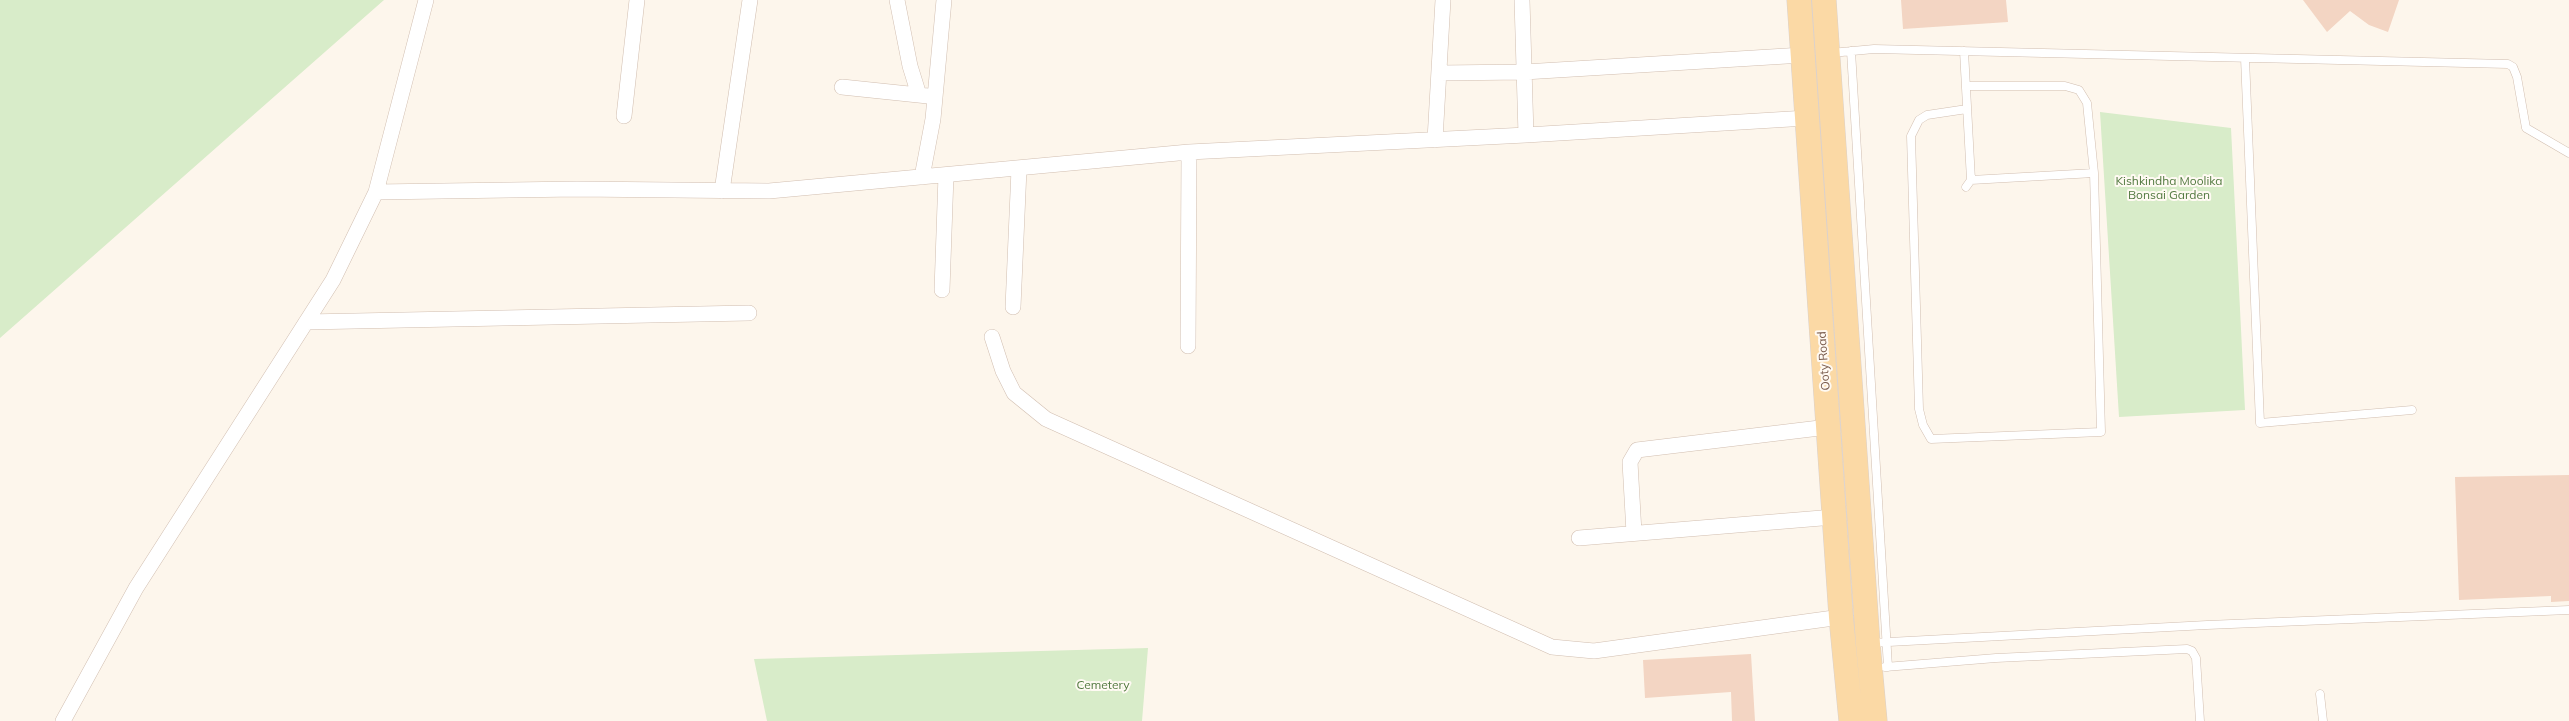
<!DOCTYPE html>
<html>
<head>
<meta charset="utf-8">
<style>
	body { margin:0 }
	canvas { display:block; background:#fdf6ec }
</style>
</head>
<body>
<canvas width="2569" height="721"></canvas>
<script>
const ctx = document.querySelector('canvas').getContext('2d');
ctx.lineJoin = 'round';
function fill(path, color) { ctx.fillStyle = color; ctx.fill(path, 'evenodd'); }
const toPath = rows => new Path2D(rows.map(r => 'M' + r).join(''));
function trace(path, color, width, dash) { ctx.strokeStyle = color; ctx.lineWidth = width; ctx.lineCap = dash ? 'butt' : 'round'; ctx.setLineDash(dash || []); ctx.stroke(path); }
function write(font, color, halo, rows, align = 'center') {
  ctx.font = font + ' Mulish,sans-serif'; ctx.lineWidth = 4; ctx.setLineDash([]); ctx.textBaseline = 'middle'; ctx.strokeStyle = halo; ctx.fillStyle = color; for (const [text, x, y, turn = 0] of rows) {
    ctx.save(); ctx.translate(x, y); ctx.rotate((+turn || 0) * Math.PI / 180); ctx.textAlign = isNaN(turn) ? turn : align; if (halo) ctx.strokeText(text, 0, 0); ctx.fillText(text, 0, 0); ctx.restore();
  }
}
const green = toPath([
	[0,0,384,0,0,338],
	[2100,112,2231,128,2245,410,2119,417],
	[1148,648,1142,721,767,721,754,659]
]);
const building = toPath([
	[1901,0,2006,0,2008,22,1903,29],
	[2303,0,2399,0,2388,32,2369,25,2350,11,2327,32],
	[2569,475,2569,601,2551,602,2551,596,2459,600,2455,477],
	[1751,654,1755,721,1732,721,1731,692,1645,698,1643,660]
]);
const lane = toPath([
	[1851,51,1888,667],
	[1964,51,1971,180,1966,187],
	[1831,53,1874,49,2508,64,2513,67,2517,77,2526,128,2569,153],
	[2245,58,2260,423,2412,410],
	[1966,86,2065,86,2079,90,2087,103,2094,173,2101,432,1931,439,1923,425,1919,409,1911,136,1919,120,1927,115,1967,109],
	[1971,180,2094,173],
	[1870,643,2207,625,2569,610],
	[1885,667,1996,658,2187,649,2192,651,2196,658,2200,721],
	[2320,694,2323,721]
]);
const street = toPath([
	[897,0,910,66,919,95],
	[1522,0,1526,135],
	[1440,73,1524,72,1803,55],
	[842,87,928,96],
	[624,116,637,0],
	[1435,140,1443,0],
	[922,177,933,119,944,0],
	[722,191,750,0],
	[376,192,577,189,769,191,1189,152,1526,135,1807,118],
	[942,290,946,175],
	[1013,307,1019,169],
	[306,322,749,313],
	[992,337,1003,371,1014,393,1046,419,1552,647,1594,651,1841,617],
	[1188,346,1189,152],
	[1634,533,1630,462,1637,450,1828,427],
	[1579,538,1834,517],
	[63,721,136,588,333,280,376,192,426,0]
]);
const primary = toPath([
	[1799,0,1841,617,1851,721],
	[1824,0,1868,644,1875,721]
]);
const parkNames = [
	["Kishkindha Moolika",2169,181],
	["Bonsai Garden",2169,195],
	["Cemetery",1103,685]
];
const streetNames = [
	["Ooty Road",1824,361,-94]
];
fill(green, '#d8ecc9');
fill(building, '#f3d5c3');
trace(lane, '#d1beb0', 9);
trace(street, '#d1beb0', 16);
trace(primary, '#dad1cd', 25);
trace(lane, '#fff', 8);
trace(street, '#fff', 15);
trace(primary, '#fbd9a5', 24);
write('12px', '#537a41', '#fffaf3', parkNames);
write('12px', '#7a5c4d', '#fffaf3', streetNames);
</script>
</body>
</html>
